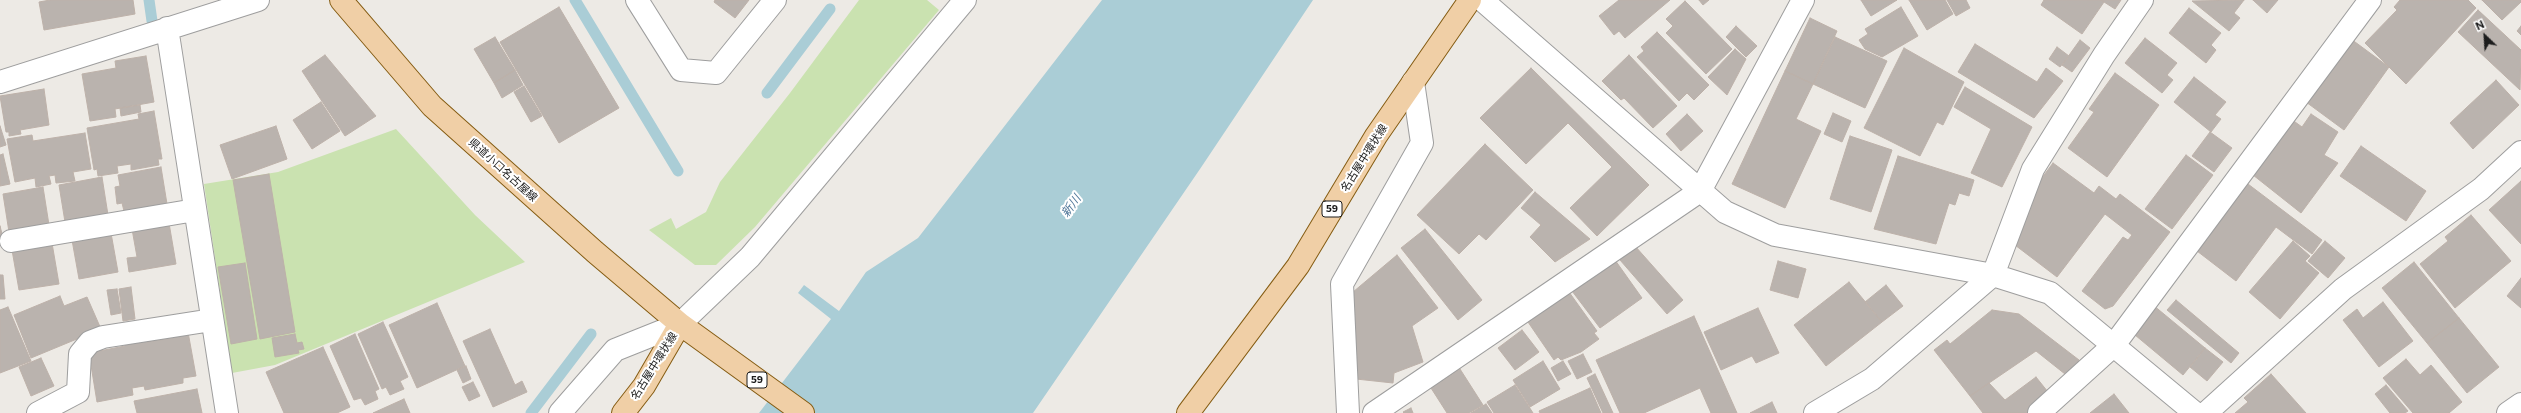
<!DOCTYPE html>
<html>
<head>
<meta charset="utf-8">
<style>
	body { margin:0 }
	#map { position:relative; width:2521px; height:413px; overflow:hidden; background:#edeae5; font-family:Commissioner,sans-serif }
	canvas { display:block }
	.north { position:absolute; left:2465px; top:16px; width:40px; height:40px; -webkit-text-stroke:3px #fff; paint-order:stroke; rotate:335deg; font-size:11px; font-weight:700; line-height:16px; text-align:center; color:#1d1d1d }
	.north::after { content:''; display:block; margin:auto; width:14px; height:18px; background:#1d1d1d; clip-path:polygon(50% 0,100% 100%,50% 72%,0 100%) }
</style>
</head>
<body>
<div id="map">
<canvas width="2521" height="413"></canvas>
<div class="north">N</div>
</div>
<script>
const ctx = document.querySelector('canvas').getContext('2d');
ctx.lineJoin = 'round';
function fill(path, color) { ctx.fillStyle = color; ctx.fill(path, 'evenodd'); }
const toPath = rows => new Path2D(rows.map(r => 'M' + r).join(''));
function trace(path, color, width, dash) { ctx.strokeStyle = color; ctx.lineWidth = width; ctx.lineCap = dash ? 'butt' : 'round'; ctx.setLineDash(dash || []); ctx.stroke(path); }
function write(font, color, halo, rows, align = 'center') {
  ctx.font = font + ' Commissioner,"Noto Sans JP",sans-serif'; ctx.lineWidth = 4; ctx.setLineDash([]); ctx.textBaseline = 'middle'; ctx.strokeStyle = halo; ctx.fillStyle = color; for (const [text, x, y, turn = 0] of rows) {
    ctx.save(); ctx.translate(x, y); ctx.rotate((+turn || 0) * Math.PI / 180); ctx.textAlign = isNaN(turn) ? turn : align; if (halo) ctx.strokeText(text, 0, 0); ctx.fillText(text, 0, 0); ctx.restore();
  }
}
const grass = toPath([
	[859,0,927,0,939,10,755,227,716,265,695,265,649,230,671,218,676,229,706,212,720,182,790,93],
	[396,129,475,215,525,262,275,365,232,373,204,184,278,172]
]);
const water = toPath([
	[1102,0,1313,0,1200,169,1033,413,759,413,831,319,798,293,804,285,839,311,866,272,918,238]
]);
const stream = toPath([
	[149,0,152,21],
	[575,0,678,171],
	[767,93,830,9],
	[531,413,591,334]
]);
const building = toPath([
	[50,0,133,0,135,14,44,30,39,2,50,0],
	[715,0,749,0,735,18,714,2,715,0],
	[1619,0,1670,0,1625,38,1619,31,1614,35,1599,16,1619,0],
	[1699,0,1709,0,1703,5,1699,0],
	[1861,0,1897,0,1871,16,1861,0],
	[1909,0,1945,0,1953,14,1927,30,1909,0],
	[1947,0,1966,0,1970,8,1956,16,1947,0],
	[2044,0,2101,0,2104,2,2082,34,2041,5,2044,0],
	[2101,0,2121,0,2115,9,2101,0],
	[2244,0,2234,13,2240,18,2229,31,2192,1,2244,0],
	[2253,0,2278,0,2267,13,2253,0],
	[2400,0,2468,0,2476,8,2406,84,2365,43,2397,10,2394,7,2400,0],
	[2482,0,2521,0,2521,2,2502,20,2482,0],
	[1685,1,1732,49,1706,74,1666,33,1673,26,1666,19,1685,1],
	[559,7,619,108,559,143,500,42,559,7],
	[1901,7,1918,36,1882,57,1865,49,1859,40,1868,34,1865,29,1901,7],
	[2189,8,2221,33,2211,45,2216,50,2206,63,2169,33,2189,8],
	[2478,10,2521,50,2520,90,2458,32,2478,10],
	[1810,18,1837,31,1813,84,1785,71,1810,18],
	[1736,26,1757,46,1746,57,1726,37,1736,26],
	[2521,26,2521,35,2517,31,2521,26],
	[1657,32,1709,85,1694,100,1687,93,1679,101,1637,57,1644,51,1641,47,1657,32],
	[495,37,515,70,494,83,474,49,495,37],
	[1835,37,1887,61,1865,108,1813,84,1835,37],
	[2145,38,2177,63,2167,75,2173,80,2162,93,2125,63,2145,38],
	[2351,39,2389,67,2344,130,2306,102,2351,39],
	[2080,40,2090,48,2072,72,2062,65,2080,40],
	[1975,44,2037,82,2046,68,2063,81,2034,118,1958,72,1975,44],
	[2057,47,2069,56,2060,67,2049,59,2057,47],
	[1904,48,1964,82,1943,125,1937,122,1920,156,1864,128,1904,48],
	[1735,49,1746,59,1727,95,1708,77,1735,49],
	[325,55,376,116,345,136,302,71,325,55],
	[1629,55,1677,106,1653,128,1624,98,1621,100,1602,81,1629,55],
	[146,56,154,102,115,109,116,117,90,121,82,74,116,68,115,61,146,56],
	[1531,68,1649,185,1597,236,1570,208,1612,167,1568,123,1526,164,1480,118,1531,68],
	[515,70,523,85,502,98,494,83,515,70],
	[1785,71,1813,84,1796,119,1821,131,1785,208,1732,184,1785,71],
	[2115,73,2159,105,2107,177,2068,148,2094,112,2089,109,2115,73],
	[2194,77,2226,102,2215,115,2221,119,2211,132,2174,102,2194,77],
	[2496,80,2519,105,2473,149,2450,123,2496,80],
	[524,86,542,116,531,122,514,92,524,86],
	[1965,87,2032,127,2002,187,1971,173,1991,129,1954,107,1965,87],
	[44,89,49,125,20,130,21,134,9,136,9,132,6,132,0,96,44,89],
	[321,102,340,131,312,149,293,120,321,102],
	[140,105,141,112,121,116,120,108,140,105],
	[154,111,162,159,158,159,159,165,131,170,131,164,117,166,118,173,98,176,97,169,94,170,87,128,139,119,138,114,154,111],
	[1833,113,1851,121,1842,142,1824,134,1833,113],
	[1687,114,1703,131,1681,151,1666,134,1687,114],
	[2311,114,2338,132,2324,155,2338,163,2301,213,2253,175,2291,119,2302,127,2311,114],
	[0,126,6,145,0,147,0,126],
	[276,126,287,159,232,179,220,145,276,126],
	[2210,132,2232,148,2214,172,2192,156,2210,132],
	[85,133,91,169,73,172,75,181,56,183,55,175,49,176,51,184,36,187,35,178,15,182,7,139,32,135,33,141,85,133],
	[1850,136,1892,150,1871,212,1830,199,1850,136],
	[1485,144,1533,190,1486,240,1479,234,1459,254,1417,215,1485,144],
	[2361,146,2426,191,2406,221,2340,176,2361,146],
	[3,154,10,184,0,186,0,155,3,154],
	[2186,155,2213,175,2172,229,2145,209,2186,155],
	[1898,156,1974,180,1969,196,1959,193,1955,205,1949,203,1936,244,1874,229,1898,156],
	[2053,163,2094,193,2099,186,2116,199,2120,194,2170,232,2113,306,2105,309,2082,291,2123,237,2128,240,2132,235,2105,214,2057,277,2011,242,2024,202,2053,163],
	[161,167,167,204,124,211,122,203,117,204,115,187,120,186,118,175,161,167],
	[269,174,295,332,260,339,233,180,269,174],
	[102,177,108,215,65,222,59,185,102,177],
	[2244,181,2322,240,2312,254,2276,227,2236,281,2197,251,2244,181],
	[2521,181,2521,244,2489,210,2521,181],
	[43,187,49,225,9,232,3,194,43,187],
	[1535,192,1590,239,1555,262,1530,237,1541,225,1521,208,1535,192],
	[2471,215,2511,261,2455,308,2420,264,2448,241,2445,237,2471,215],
	[169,223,176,264,129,272,127,258,137,257,132,229,169,223],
	[0,226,4,242,0,243,0,226],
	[1425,229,1482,300,1458,320,1401,248,1425,229],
	[111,233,118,272,79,279,72,240,111,233],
	[2293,241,2310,256,2305,261,2319,273,2280,319,2249,292,2293,241],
	[2325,241,2345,258,2328,278,2308,261,2325,241],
	[52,243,59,284,19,290,12,250,52,243],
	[1635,246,1683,300,1667,314,1620,260,1635,246],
	[1397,255,1438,308,1412,326,1423,362,1394,373,1393,383,1356,379,1353,292,1397,255],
	[1615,260,1642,298,1600,328,1572,291,1615,260],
	[1778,261,1806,269,1798,298,1770,290,1778,261],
	[2414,262,2459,318,2427,343,2382,288,2414,262],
	[245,263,257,339,231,344,218,267,245,263],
	[0,275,3,275,5,299,0,299,0,275],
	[2521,278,2521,308,2507,296,2521,278],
	[1849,282,1882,322,1826,366,1794,325,1849,282],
	[1886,285,1903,306,1882,322,1865,302,1886,285],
	[131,287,135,319,123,321,119,289,131,287],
	[117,289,121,313,111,315,107,290,117,289],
	[1569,292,1597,331,1594,333,1599,339,1581,352,1561,360,1558,357,1554,360,1528,322,1569,292],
	[60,296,64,306,87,297,101,329,31,358,14,315,60,296],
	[2176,300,2239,353,2231,363,2167,310,2176,300],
	[2383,302,2413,341,2379,367,2343,320,2357,309,2363,318,2383,302],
	[437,303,465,366,417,388,389,325,437,303],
	[2153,305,2205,348,2183,375,2135,335,2140,330,2135,326,2153,305],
	[8,307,31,361,0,373,0,310,8,307],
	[1758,308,1779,353,1756,363,1752,356,1721,370,1704,332,1758,308],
	[1992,310,2019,314,2079,360,2070,378,2036,351,1970,396,1934,350,1947,340,1950,344,1992,310],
	[1694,316,1737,413,1711,413,1700,388,1644,413,1620,413,1596,360,1694,316],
	[2459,318,2499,367,2467,393,2427,343,2459,318],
	[383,322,408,377,400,381,404,389,390,395,386,387,382,389,358,334,383,322],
	[490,329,515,385,522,381,527,392,493,407,463,341,490,329],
	[1522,330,1539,352,1515,370,1498,348,1522,330],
	[188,332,196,376,183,378,183,383,145,390,144,386,132,388,133,395,97,402,89,353,125,346,125,342,147,339,147,342,172,338,171,335,188,332],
	[295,334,297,343,302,342,304,349,298,350,299,353,275,357,272,338,295,334],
	[355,334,379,389,375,391,378,399,365,405,361,398,354,400,330,346,355,334],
	[323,347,350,407,337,413,284,413,266,372,323,347],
	[2205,348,2223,362,2207,381,2190,367,2205,348],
	[1583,354,1592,372,1577,379,1568,361,1583,354],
	[41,358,54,386,31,396,19,367,41,358],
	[2406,359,2420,375,2431,365,2462,402,2449,413,2413,413,2383,378,2406,359],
	[1543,361,1560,389,1530,407,1513,380,1543,361],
	[1563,361,1571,374,1558,381,1551,368,1563,361],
	[466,366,471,379,463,383,457,370,466,366],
	[1460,369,1483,405,1469,413,1447,413,1431,388,1460,369],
	[1595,374,1613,413,1603,413,1587,378,1595,374],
	[2271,374,2306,413,2235,413,2248,402,2244,398,2271,374],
	[2036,377,2052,397,2033,413,1983,413,1970,396,1989,383,2005,400,2036,377],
	[473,382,480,396,469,401,462,387,473,382],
	[1515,385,1533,413,1494,413,1487,402,1515,385],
	[2386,385,2408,411,2405,413,2390,413,2375,394,2386,385],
	[1590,388,1601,413,1540,413,1539,411,1590,388],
	[197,389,202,413,137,413,134,401,197,389],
	[2114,394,2129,413,2090,413,2114,394],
	[404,399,410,413,373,413,404,399],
	[1772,402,1777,413,1750,413,1772,402],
	[1486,404,1492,413,1471,413,1486,404],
	[1411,408,1413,413,1404,413,1403,412,1411,408]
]);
const minor = toPath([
	[637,0,681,70,716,73,775,0],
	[1482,0,1725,212,1775,235,1993,275,2050,293,2195,413],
	[167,28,227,413],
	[0,82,258,0],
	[11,241,195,210],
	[38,413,78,392,80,354,90,342,103,337,212,320],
	[560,413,615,350,680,324,750,257,965,0],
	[1348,413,1342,284,1422,143,1413,82],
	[1374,413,1700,191,1803,0],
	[1815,413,1872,379,1993,275,2033,169,2104,55,2142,0],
	[2039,413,2114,345,2370,0],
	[2206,413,2343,289,2481,189,2521,152],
	[2508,413,2521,404]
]);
const major = toPath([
	[341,0,432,106,595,252,680,324,803,413],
	[623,413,644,386,680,324],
	[1188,413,1298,266,1376,136,1470,0]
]);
const shields = [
	[1332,209,20],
	[757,380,20]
];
const shieldNames = [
	["59",1332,209],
	["59",757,380]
];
const streetNames = [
	["名古屋中環状線",1364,158,-58],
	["県道小口名古屋線",503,170,42],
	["名古屋中環状線",654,366,-58]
];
const waterNames = [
	["新川",1071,206,-54]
];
fill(grass, '#cae2b0');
fill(water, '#aacdd6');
trace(stream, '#aacdd6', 11);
fill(building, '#bab3ae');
trace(building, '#bdb1a9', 1);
trace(minor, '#9e9e9e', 24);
trace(major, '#855c12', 24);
trace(minor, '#fff', 22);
trace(major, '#f0cfa6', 22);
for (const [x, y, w] of shields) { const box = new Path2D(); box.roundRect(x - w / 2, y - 8, w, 16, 3); ctx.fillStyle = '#fff'; ctx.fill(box); trace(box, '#1d1d1d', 1); }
write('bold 10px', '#1d1d1d', null, shieldNames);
write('11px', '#1d1d1d', '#fff', streetNames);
write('italic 12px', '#52789a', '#fff', waterNames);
</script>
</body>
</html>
